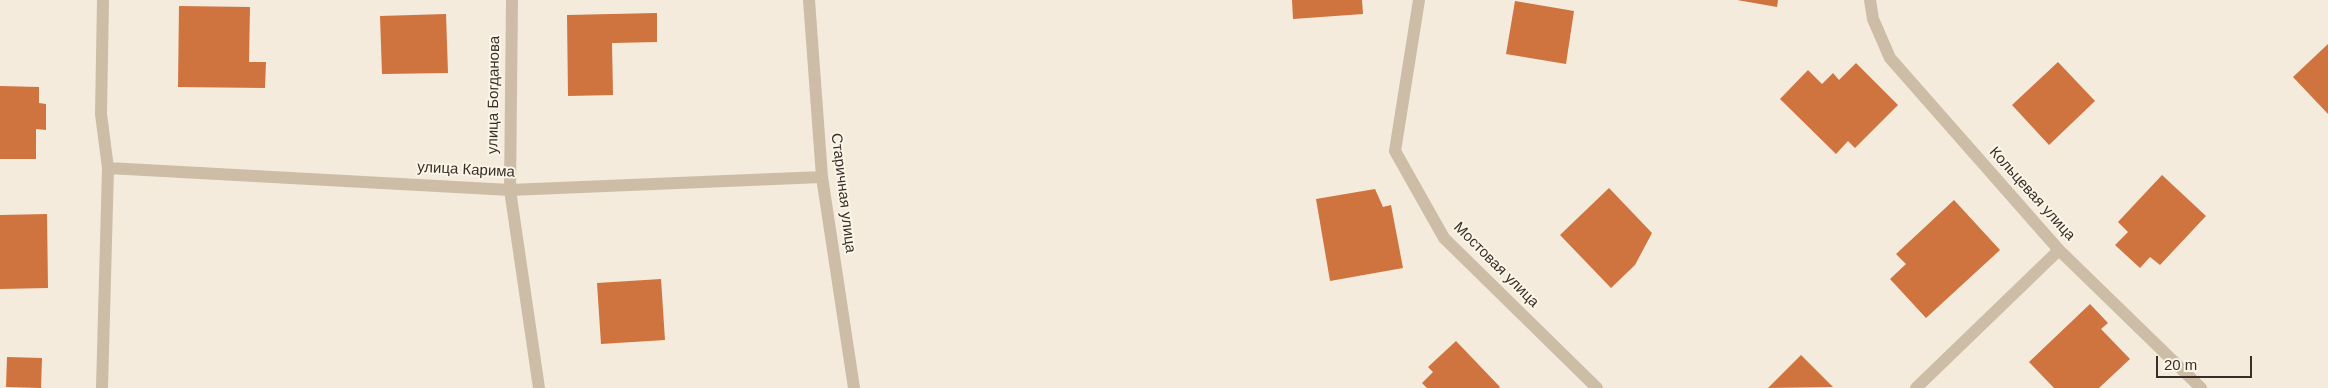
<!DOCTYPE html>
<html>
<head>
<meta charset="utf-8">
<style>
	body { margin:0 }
	#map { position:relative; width:2328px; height:388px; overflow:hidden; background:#f4ebdc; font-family:Arial,sans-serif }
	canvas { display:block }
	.scale { position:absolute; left:2156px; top:356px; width:96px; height:22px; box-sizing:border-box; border:2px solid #392f28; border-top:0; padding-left:6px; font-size:15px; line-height:18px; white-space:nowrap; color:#392f28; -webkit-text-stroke:4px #fbf5e8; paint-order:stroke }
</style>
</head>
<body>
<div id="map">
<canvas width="2328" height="388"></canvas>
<div class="scale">20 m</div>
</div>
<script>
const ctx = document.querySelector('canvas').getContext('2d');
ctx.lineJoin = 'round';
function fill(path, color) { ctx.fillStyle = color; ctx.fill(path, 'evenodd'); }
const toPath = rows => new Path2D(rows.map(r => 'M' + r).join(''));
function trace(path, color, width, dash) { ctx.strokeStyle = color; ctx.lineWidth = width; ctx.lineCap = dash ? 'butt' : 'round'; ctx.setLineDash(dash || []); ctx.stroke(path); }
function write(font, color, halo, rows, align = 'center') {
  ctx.font = font + ' Arial,sans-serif'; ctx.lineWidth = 4; ctx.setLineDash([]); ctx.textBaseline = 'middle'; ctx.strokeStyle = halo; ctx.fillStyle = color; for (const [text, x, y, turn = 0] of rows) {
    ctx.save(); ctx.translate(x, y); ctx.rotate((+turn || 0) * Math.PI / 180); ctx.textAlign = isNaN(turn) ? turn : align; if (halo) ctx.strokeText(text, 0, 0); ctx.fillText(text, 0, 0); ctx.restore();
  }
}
const building = toPath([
	[1292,0,1362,0,1363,14,1293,19],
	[1737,0,1778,0,1777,7],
	[1515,1,1574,11,1566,64,1506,54],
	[179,6,250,7,249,62,266,62,265,88,178,87],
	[657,13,657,42,612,43,613,95,568,96,567,15],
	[446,14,448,73,382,74,380,16],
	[2328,44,2328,114,2293,77],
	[2058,62,2095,101,2049,145,2012,105],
	[1856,63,1898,105,1855,148,1848,141,1836,154,1780,99,1808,70,1822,84,1833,73,1839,80],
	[0,86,39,87,39,103,46,104,46,130,36,129,36,159,0,159],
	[2162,175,2206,216,2160,265,2150,257,2140,268,2115,245,2128,232,2118,222],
	[1609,188,1652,233,1635,265,1611,288,1560,235],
	[1375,189,1383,207,1391,205,1403,268,1330,281,1316,199],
	[1954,200,2000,250,1926,318,1890,279,1906,264,1896,254],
	[47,214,48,288,0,289,0,215],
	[661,279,665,340,601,344,597,283],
	[2090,304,2108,323,2101,329,2130,359,2099,388,2054,388,2029,362],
	[1456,341,1500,387,1499,388,1427,388,1422,383,1433,372,1428,367],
	[1801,355,1833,387,1768,388],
	[7,357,42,358,41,388,6,387]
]);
const lane = toPath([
	[1916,388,2059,250]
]);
const street = toPath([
	[103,0,101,114,108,168],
	[512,0,510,190,539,388],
	[809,0,822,177,854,388],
	[1419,0,1395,151,1444,238,1597,388],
	[1870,0,1873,19,1890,58,2059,250,2201,388],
	[102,388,108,168,510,190,822,177]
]);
const streetNames = [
	["улица Богданова",494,95,-89],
	["улица Карима",466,170,3],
	["Старичная улица",843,193,83],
	["Кольцевая улица",2032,194,48],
	["Мостовая улица",1496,265,45]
];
fill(building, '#cf733f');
trace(lane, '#cdbda6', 12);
trace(street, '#cdbda6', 12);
write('15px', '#392f28', '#fbf5e8', streetNames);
</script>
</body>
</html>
